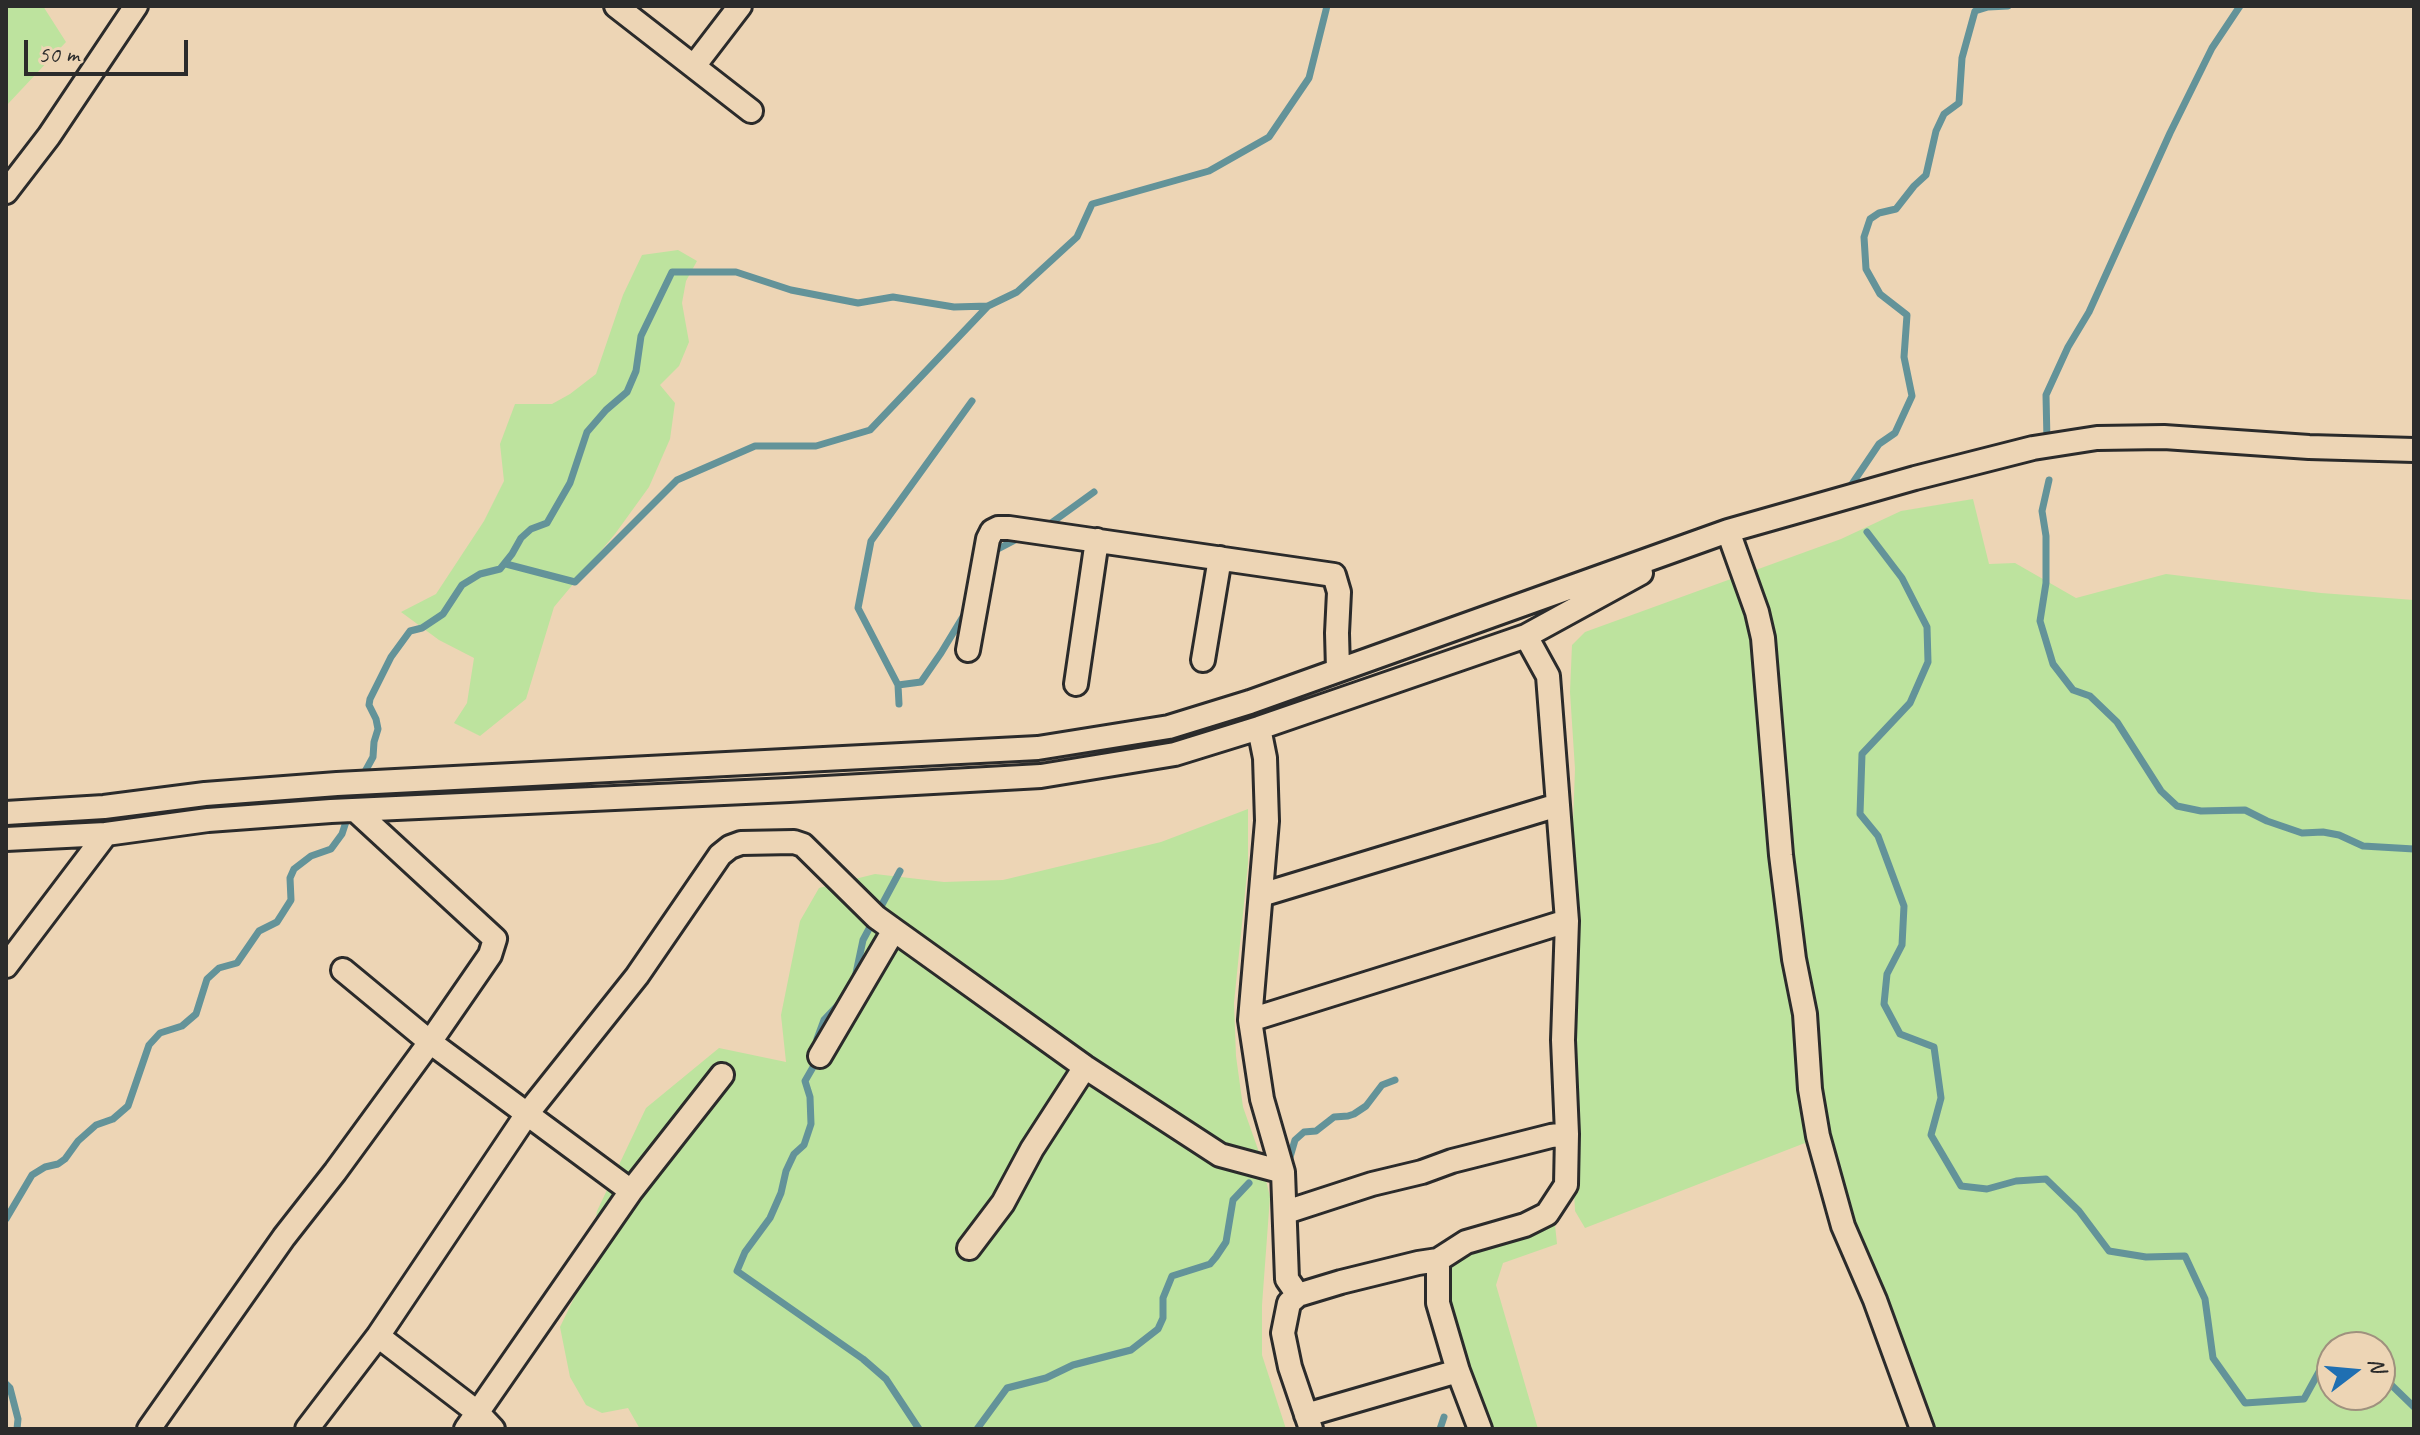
<!DOCTYPE html>
<html>
<head>
<meta charset="utf-8">
<style>
	body { margin:0 }
	#map { position:relative; width:2420px; height:1435px; overflow:hidden; background:#edd5b5; font-family:Caveat,sans-serif }
	canvas { display:block }
	.frame { position:absolute; inset:0; border:8px solid #2b2b2b; pointer-events:none }
	.north { position:absolute; left:2316px; top:1331px; width:80px; height:80px; box-sizing:border-box; background:#edd5b5; border:2px solid #9f917e; border-radius:50%; rotate:74deg; font-size:22px; font-weight:700; line-height:32px; text-align:center; color:#2b2b2b }
	.north::after { content:''; display:block; margin:auto; width:28px; height:36px; background:#1f6fb2; clip-path:polygon(50% 0,100% 100%,50% 72%,0 100%) }
	.scale { position:absolute; left:24px; top:40px; width:164px; height:36px; box-sizing:border-box; border:4px solid #2b2b2b; border-top:0; padding-left:10px; font-size:24px; line-height:28px; white-space:nowrap; color:#2b2b2b; -webkit-text-stroke:6px #edd5b5; paint-order:stroke }
</style>
</head>
<body>
<div id="map">
<canvas width="2420" height="1435"></canvas>
<div class="frame"></div>
<div class="north">N</div>
<div class="scale">50 m</div>
</div>
<script>
const ctx = document.querySelector('canvas').getContext('2d');
ctx.lineJoin = 'round';
function fill(path, color) { ctx.fillStyle = color; ctx.fill(path, 'evenodd'); }
const toPath = rows => new Path2D(rows.map(r => 'M' + r).join(''));
function trace(path, color, width, dash) { ctx.strokeStyle = color; ctx.lineWidth = width; ctx.lineCap = dash ? 'butt' : 'round'; ctx.setLineDash(dash || []); ctx.stroke(path); }
const green = toPath([
	[6,6,43,6,66,42,6,106],
	[678,250,697,261,686,281,682,303,689,342,679,366,660,385,675,403,670,439,649,487,615,534,554,607,526,699,480,736,454,723,467,703,474,658,439,640,401,612,436,594,484,521,504,481,500,444,515,404,552,404,570,394,596,374,623,295,642,255],
	[1973,499,1989,564,2015,563,2076,598,2166,574,2321,593,2414,600,2414,1429,1935,1429,1861,1234,1830,1193,1805,1143,1585,1228,1575,1211,1574,1190,1579,1156,1575,1039,1575,935,1571,880,1575,769,1570,692,1572,645,1585,632,1841,539,1901,511],
	[2332,1347,2380,1347,2380,1395,2332,1395],
	[1248,809,1248,864,1234,1003,1236,1056,1243,1107,1260,1155,1270,1197,1262,1305,1262,1355,1286,1429,640,1429,628,1408,602,1413,586,1405,570,1377,560,1327,588,1269,597,1211,646,1108,719,1048,786,1062,781,1015,800,921,819,888,875,874,944,882,1003,880,1161,842],
	[1555,1225,1557,1244,1503,1263,1496,1285,1538,1429,1485,1429,1447,1307,1447,1267,1454,1253]
]);
const stream = toPath([
	[2047,441,2046,395,2068,347,2089,312,2170,133,2212,48,2240,6],
	[2049,480,2042,511,2046,536,2046,583,2040,621,2053,664,2073,690,2090,696,2117,722,2161,791,2177,806,2201,811,2245,810,2267,821,2302,833,2323,832,2339,835,2363,846,2414,849],
	[1850,487,1879,444,1895,433,1912,396,1904,357,1907,315,1880,294,1866,269,1864,237,1870,219,1879,213,1896,209,1914,186,1926,175,1936,131,1944,114,1959,103,1962,58,1975,11,1988,7,2008,6],
	[1047,526,1094,492],
	[1867,532,1902,578,1927,627,1928,662,1910,703,1862,754,1860,814,1878,836,1904,906,1902,945,1887,974,1884,1004,1900,1034,1934,1047,1941,1098,1931,1135,1961,1186,1987,1189,2016,1181,2046,1179,2079,1211,2109,1251,2146,1257,2185,1256,2205,1299,2213,1358,2245,1403,2304,1399,2320,1370,2332,1367],
	[994,556,996,550,1017,539],
	[506,564,575,582,677,480,755,446,816,446,870,430,988,306],
	[898,685,858,608,871,541,972,401],
	[899,704,898,685,921,682,941,653,964,615],
	[362,777,373,757,374,742,378,729,376,719,369,705,370,699,391,657,410,631,422,628,443,614,462,585,480,574,500,569,512,554,521,538,531,529,547,523,570,483,587,432,606,410,627,392,636,371,641,336,672,272,736,272,791,290,858,303,893,297,954,307,988,306,1017,292,1077,237,1092,204,1209,171,1269,137,1309,78,1327,6],
	[855,978,863,940,900,871],
	[841,1002,824,1020,817,1039,816,1062,805,1081,810,1097,811,1124,804,1145,794,1154,786,1171,781,1193,770,1218,745,1252,737,1271,863,1359,886,1379,919,1429],
	[1288,1164,1295,1140,1304,1132,1316,1131,1334,1117,1348,1116,1354,1114,1366,1106,1382,1085,1395,1080],
	[6,1219,32,1175,45,1167,58,1164,65,1159,78,1141,96,1125,113,1119,128,1106,149,1045,160,1033,182,1026,196,1014,207,979,219,968,237,963,259,931,277,922,291,900,290,878,294,869,311,856,331,849,342,834,357,788],
	[2380,1374,2414,1407],
	[6,1384,10,1388,18,1419,17,1429],
	[977,1429,1007,1388,1046,1378,1073,1365,1131,1350,1158,1329,1163,1318,1163,1298,1172,1276,1210,1264,1216,1257,1226,1242,1233,1200,1249,1183],
	[1440,1429,1444,1417]
]);
const street = toPath([
	[616,6,751,111],
	[694,66,740,6],
	[6,192,49,136,136,6],
	[1728,531,1757,612,1763,638,1781,855,1794,959,1805,1014,1810,1089,1818,1136,1843,1226,1875,1300,1922,1429],
	[968,650,988,539,992,531,998,528,1009,528,1334,575,1339,592,1337,633,1338,670],
	[1203,660,1220,558],
	[1076,684,1097,540],
	[1259,728,1265,758,1267,821,1250,1020,1262,1099,1283,1172,1287,1279,1298,1295],
	[6,813,104,807,205,794,337,784,1038,748,1169,727,1250,702,1728,531,1915,478,2033,448,2097,438,2164,437,2309,447,2414,450],
	[6,839,106,834,208,820,331,811,789,790,1041,776,1175,754,1259,728,1526,636,1641,573],
	[1261,895,1558,805],
	[6,966,106,834],
	[343,970,430,1042,631,1191],
	[1250,1020,1567,921],
	[820,1056,894,930],
	[1286,1212,1372,1184,1422,1172,1452,1161,1551,1136,1567,1134],
	[969,1248,1003,1203,1032,1149,1085,1067],
	[378,1336,477,1412,493,1429],
	[1306,1415,1458,1371],
	[149,1429,284,1237,335,1172,430,1042,490,955,495,939,355,810],
	[307,1429,378,1336,527,1114,637,976,720,855,730,847,741,843,794,842,803,845,876,917,894,930,1085,1067,1220,1155,1283,1172],
	[466,1429,631,1191,722,1075],
	[1311,1429,1290,1367,1283,1333,1289,1303,1298,1295,1341,1282,1418,1263,1438,1260],
	[1480,1429,1458,1371,1438,1303,1438,1260,1466,1242,1525,1225,1547,1214,1566,1185,1567,1134,1563,1040,1567,921,1548,676,1526,636]
]);
fill(green, '#bde39e');
trace(stream, '#639399', 7);
trace(street, '#2b2b2b', 28);
trace(street, '#edd5b5', 22);
</script>
</body>
</html>
